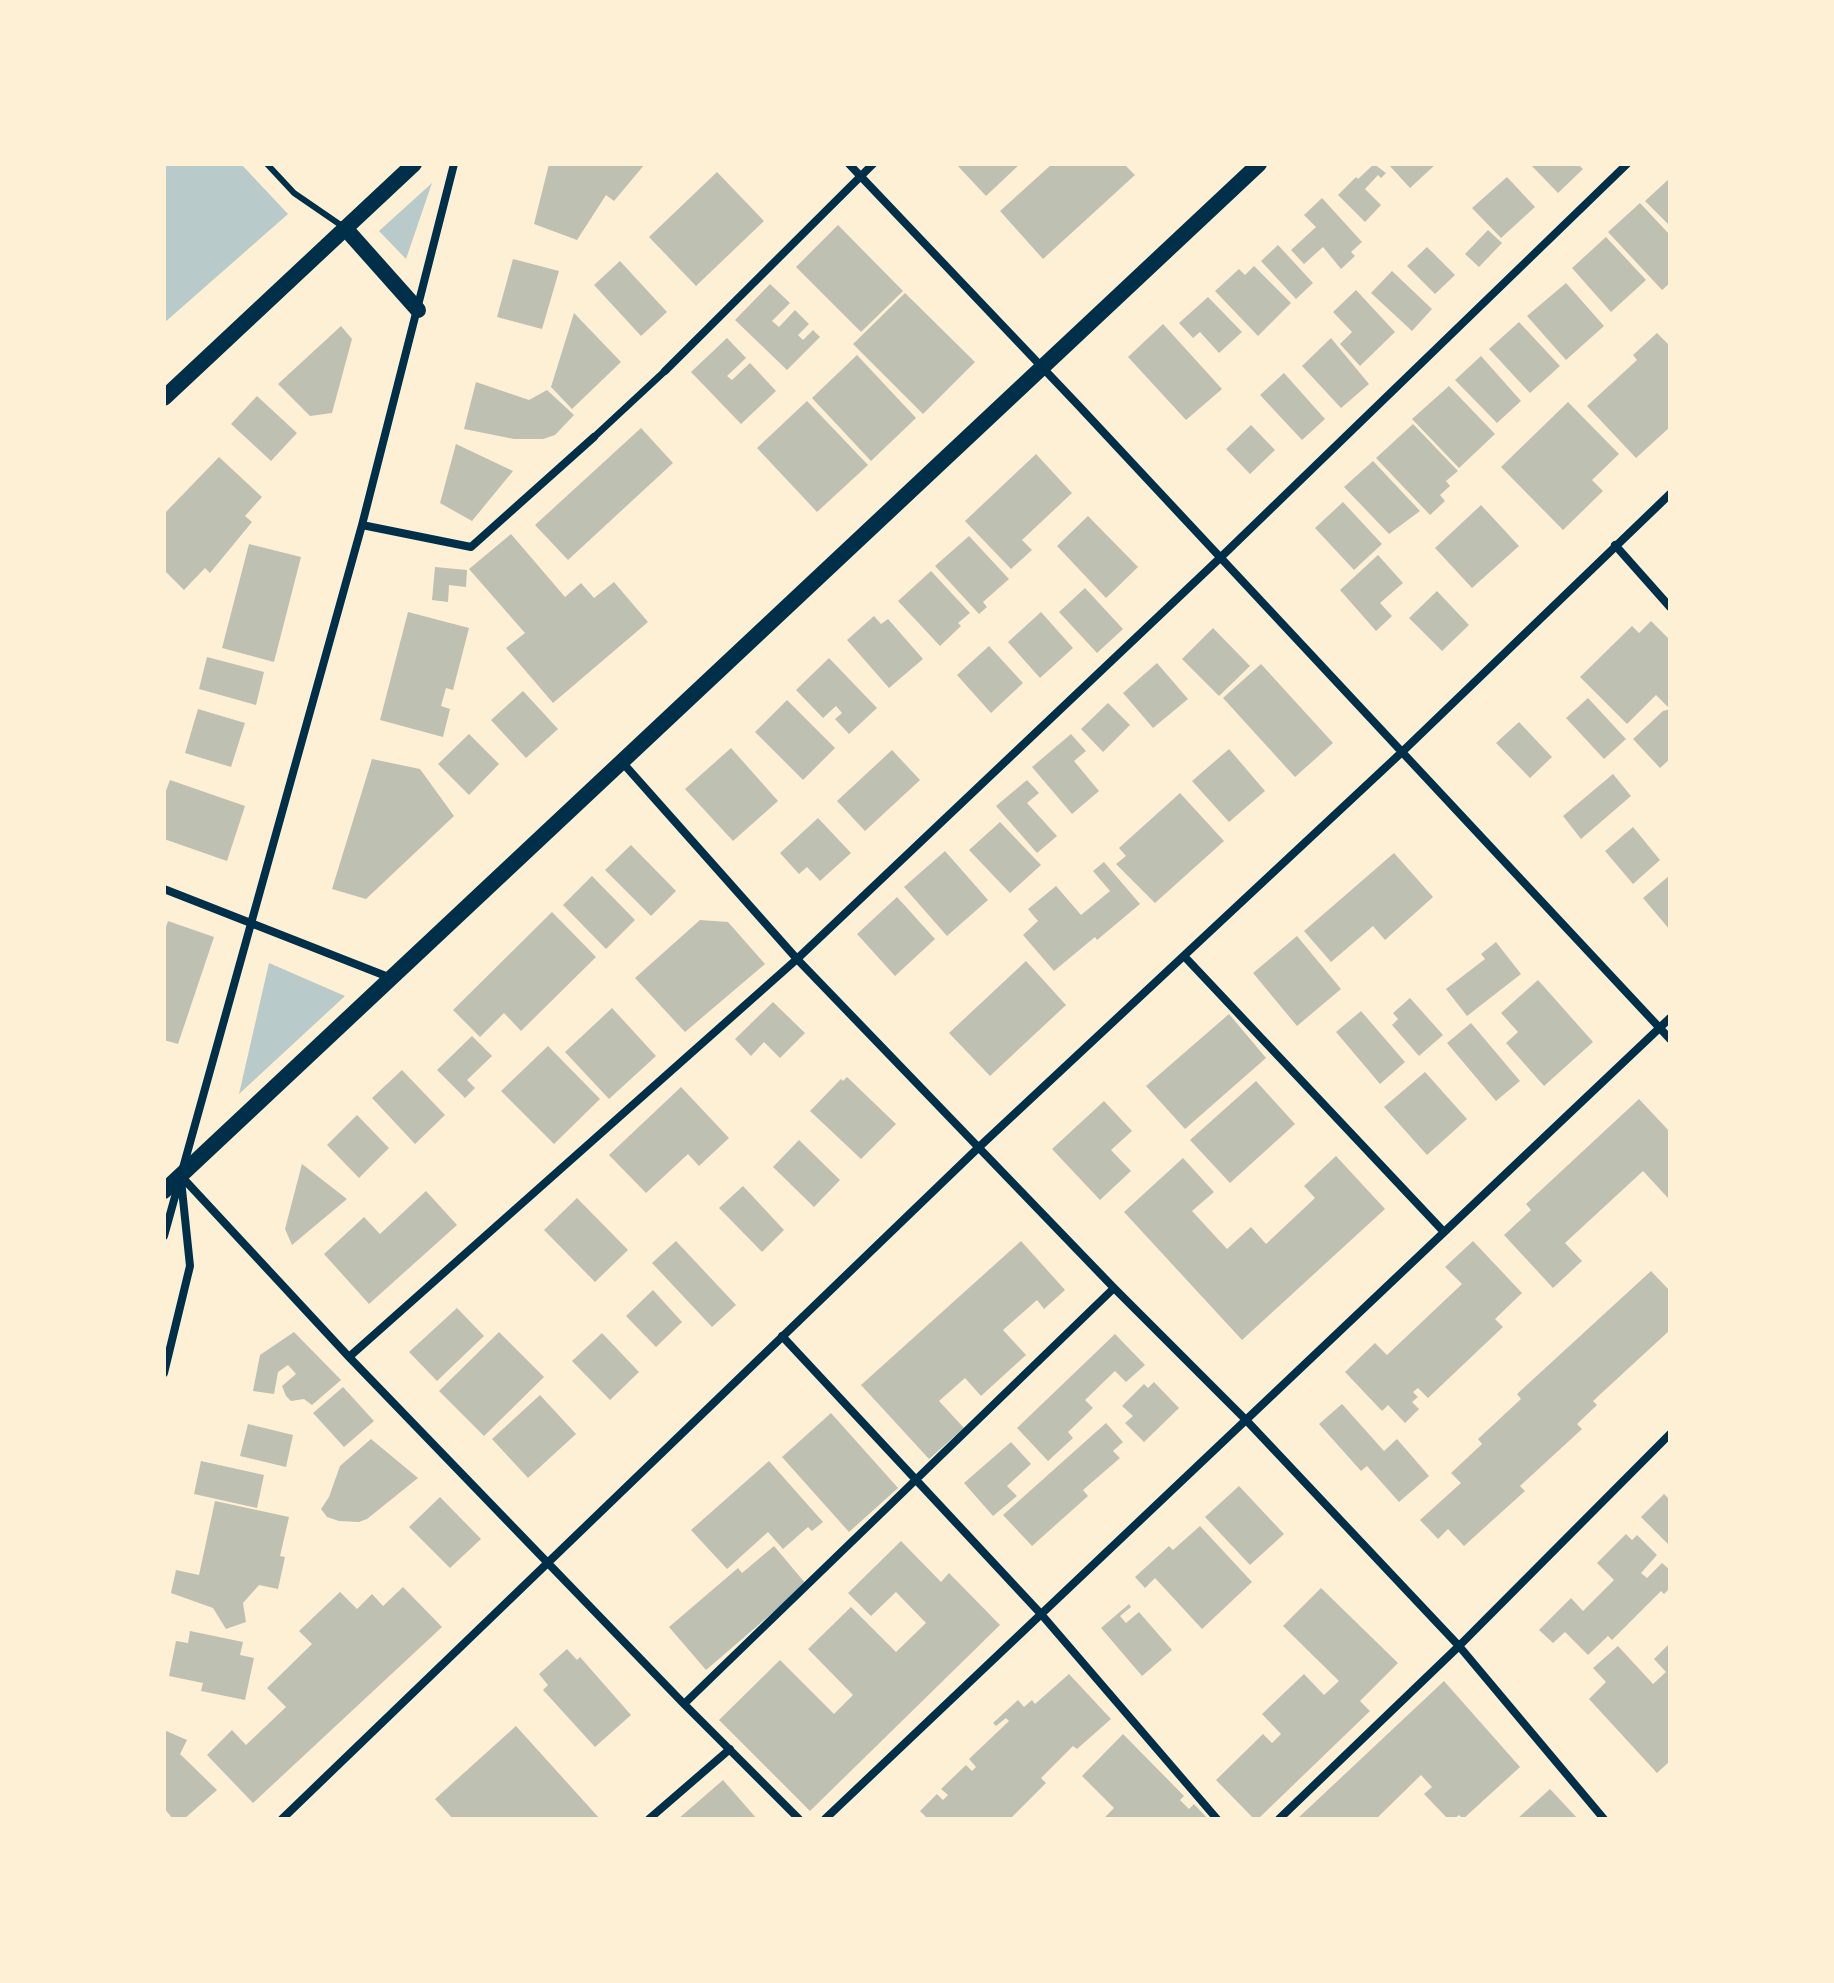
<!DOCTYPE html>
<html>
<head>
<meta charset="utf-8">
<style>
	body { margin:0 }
	#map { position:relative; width:1834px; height:1983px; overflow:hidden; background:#fdf0d5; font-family:"Work Sans",sans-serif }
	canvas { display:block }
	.frame { position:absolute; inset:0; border:166px solid #fdf0d5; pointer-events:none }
</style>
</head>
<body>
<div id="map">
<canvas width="1834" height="1983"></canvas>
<div class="frame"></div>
</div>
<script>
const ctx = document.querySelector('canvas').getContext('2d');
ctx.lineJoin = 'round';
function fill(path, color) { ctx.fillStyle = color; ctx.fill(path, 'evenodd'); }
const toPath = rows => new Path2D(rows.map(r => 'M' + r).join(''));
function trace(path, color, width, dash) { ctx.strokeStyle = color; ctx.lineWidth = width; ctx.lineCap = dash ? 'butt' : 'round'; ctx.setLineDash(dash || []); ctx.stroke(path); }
const green = toPath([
	[164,164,241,164,288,214,164,323],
	[432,183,406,259,379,231],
	[269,963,345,996,239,1094]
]);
const building = toPath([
	[549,164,645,164,614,201,606,195,577,240,534,224],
	[956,164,1020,164,986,196],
	[1052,164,1124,164,1135,175,1043,259,1000,211],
	[1374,164,1386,173,1381,178,1378,175,1365,189,1381,205,1365,222,1338,195,1356,177,1358,179],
	[1388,164,1436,164,1410,188],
	[1530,164,1578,164,1583,169,1558,193],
	[717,172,764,221,696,286,649,237],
	[1507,177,1535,207,1501,238,1472,208],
	[1670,178,1670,226,1645,201],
	[1322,198,1362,242,1351,252,1355,256,1341,269,1323,247,1304,264,1291,250,1316,227,1304,215],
	[1640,203,1670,235,1670,283,1662,290,1608,232],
	[838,225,903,291,861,332,796,267],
	[1488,230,1502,243,1479,267,1465,254],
	[1606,237,1646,280,1611,312,1572,268],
	[1278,245,1313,283,1296,299,1261,261],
	[1427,247,1455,275,1435,294,1407,266],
	[513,259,559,271,542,329,497,317],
	[620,261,667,312,641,336,594,285],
	[1254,266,1291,303,1258,336,1215,291,1239,269,1245,275],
	[1392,271,1432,309,1412,331,1371,293],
	[1566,283,1604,326,1566,360,1527,316],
	[770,284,790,303,772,321,779,327,795,310,809,324,798,335,803,340,813,330,820,337,787,370,735,320],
	[1356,290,1395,332,1360,366,1340,344,1352,332,1333,312],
	[905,293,975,362,923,414,853,344],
	[1208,297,1242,332,1219,353,1200,332,1193,338,1179,323],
	[574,313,621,362,572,409,551,387],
	[1519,322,1560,366,1530,393,1489,349],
	[1163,324,1222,389,1186,420,1128,357],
	[341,326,352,339,332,413,310,416,278,384],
	[1657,333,1670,346,1670,427,1636,458,1587,406,1637,360,1633,355],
	[727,338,746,358,727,376,732,380,750,363,776,391,741,424,691,372],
	[1331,338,1369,384,1341,408,1302,366],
	[857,355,916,418,871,461,812,398],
	[1481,356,1521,401,1497,423,1455,380],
	[1284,373,1325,419,1302,440,1260,395],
	[476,382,529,400,547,390,574,415,555,435,543,439,514,439,464,429],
	[1449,386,1495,434,1459,468,1412,419],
	[257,396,297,433,271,461,231,424],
	[807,401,868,465,817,512,757,448],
	[1568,402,1619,454,1592,480,1603,491,1563,530,1501,467],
	[1413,424,1458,471,1446,481,1450,486,1440,495,1445,501,1430,515,1376,458],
	[1251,425,1275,450,1250,474,1226,449],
	[641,428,673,463,568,560,535,525],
	[456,444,513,471,472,521,440,503],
	[1036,454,1072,493,1022,540,1032,550,1011,569,965,521],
	[219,457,262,497,245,516,252,522,210,573,205,568,184,590,164,570,164,514],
	[1373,461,1420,511,1389,534,1344,487],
	[1343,502,1382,544,1354,570,1315,528],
	[1481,505,1519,546,1472,588,1435,548],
	[1088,516,1138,567,1106,598,1057,546],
	[511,534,565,597,581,583,594,598,614,582,648,622,553,703,506,648,525,633,469,569],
	[969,536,1009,579,983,602,987,607,979,614,935,566],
	[249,544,301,557,274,662,222,648],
	[1378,555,1403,583,1380,603,1392,616,1376,631,1340,590],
	[435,567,467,570,466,587,449,585,448,602,432,600],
	[931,571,970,613,958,623,961,626,940,646,898,601],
	[1085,588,1123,629,1097,653,1059,612],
	[1437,591,1469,625,1442,651,1409,618],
	[408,612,469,628,453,690,446,688,441,706,450,709,443,737,380,720],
	[1041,612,1073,648,1040,678,1008,642],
	[874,616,881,624,888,619,923,659,889,688,847,640],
	[1651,621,1670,640,1670,709,1656,695,1627,724,1580,677,1632,626,1639,633],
	[1213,628,1250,666,1219,696,1182,659],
	[989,646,1023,683,991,713,957,675],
	[207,657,264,672,256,705,199,689],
	[829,658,877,708,849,734,835,719,842,713,836,706,823,718,796,690],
	[1157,663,1188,699,1153,728,1123,693],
	[1261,664,1333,743,1295,777,1223,698],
	[523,691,558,729,526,758,491,720],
	[1588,698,1626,739,1604,759,1566,718],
	[787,700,835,748,803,780,755,732],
	[1108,703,1130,725,1103,752,1081,729],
	[198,709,245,723,231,767,185,753],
	[1670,709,1670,759,1660,768,1633,739,1663,711],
	[1519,722,1552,757,1530,778,1496,743],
	[469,734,499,764,469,795,438,764],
	[1071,734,1086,751,1074,761,1099,791,1072,814,1032,767],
	[731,748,778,801,733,841,685,789],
	[1229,749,1265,791,1229,822,1192,781],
	[892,750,920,780,865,831,837,801],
	[372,759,420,769,454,816,366,899,332,889],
	[1613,774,1631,796,1581,839,1563,816],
	[170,780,245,806,227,861,164,839,164,796],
	[1027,780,1039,793,1027,803,1057,836,1037,853,996,806],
	[1180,793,1224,841,1155,903,1116,864,1126,856,1119,848],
	[818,818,851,853,820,881,807,867,799,874,780,853],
	[1000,822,1041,865,1010,893,969,850],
	[1633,827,1660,860,1633,884,1605,851],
	[631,845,676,891,651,916,605,870],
	[945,851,988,900,947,936,904,887],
	[1394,853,1433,897,1385,940,1373,926,1331,962,1304,931],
	[1104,862,1140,904,1097,940,1095,937,1054,971,1023,935,1038,921,1028,909,1056,886,1081,915,1110,891,1093,871],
	[1670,875,1670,930,1643,898],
	[592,876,635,920,606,949,563,905],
	[897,897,935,939,895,976,857,934],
	[552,912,596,957,521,1031,504,1013,480,1037,453,1010],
	[700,920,728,922,765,964,685,1032,635,978],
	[168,921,214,937,178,1044,164,1040,164,933],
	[1297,936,1341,989,1297,1026,1253,973],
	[1496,942,1521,974,1467,1016,1446,989,1485,959,1481,954],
	[1026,961,1066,1005,990,1076,949,1033],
	[1538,980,1593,1042,1544,1086,1506,1043,1518,1032,1501,1013],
	[1410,998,1443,1035,1419,1056,1392,1025,1398,1019,1393,1013],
	[773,1002,805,1033,780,1058,764,1042,751,1056,735,1039],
	[612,1008,656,1056,609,1099,565,1052],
	[1361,1011,1405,1062,1380,1084,1336,1032],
	[1229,1014,1266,1058,1185,1129,1146,1086],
	[1471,1023,1520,1081,1496,1101,1447,1043],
	[472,1036,492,1056,467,1080,475,1088,465,1098,437,1070],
	[548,1046,600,1099,554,1144,501,1091],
	[402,1070,445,1115,415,1144,372,1098],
	[1425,1072,1467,1119,1427,1155,1384,1107],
	[847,1077,896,1124,861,1159,810,1111,841,1079,843,1081],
	[1256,1081,1295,1124,1230,1183,1190,1140],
	[681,1087,729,1138,699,1166,688,1154,646,1193,609,1155],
	[1639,1099,1670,1132,1670,1197,1668,1198,1643,1171,1565,1243,1582,1261,1553,1288,1504,1235,1531,1210,1526,1204],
	[1104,1101,1132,1131,1111,1150,1131,1171,1100,1200,1052,1149],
	[357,1115,389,1148,359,1178,327,1145],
	[799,1140,840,1180,814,1207,773,1167],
	[1336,1156,1385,1209,1242,1340,1124,1212,1183,1158,1214,1192,1192,1211,1227,1249,1251,1227,1266,1244,1315,1198,1304,1186],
	[302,1164,347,1199,292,1245,285,1229],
	[743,1186,784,1230,762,1252,719,1208],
	[426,1191,457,1225,369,1304,324,1254,364,1217,380,1234],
	[577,1198,628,1250,595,1282,544,1230],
	[676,1241,736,1305,712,1327,652,1263],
	[1021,1241,1065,1290,1044,1309,1037,1300,1003,1330,1026,1355,981,1396,965,1378,939,1401,964,1428,929,1459,861,1385],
	[1473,1241,1522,1293,1495,1319,1503,1327,1428,1398,1418,1388,1413,1392,1418,1397,1412,1402,1419,1409,1405,1423,1388,1405,1382,1411,1345,1372,1375,1343,1387,1355,1462,1284,1445,1267],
	[1651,1271,1670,1291,1670,1330,1593,1401,1597,1405,1577,1424,1582,1429,1520,1486,1525,1491,1464,1546,1448,1529,1438,1539,1420,1520,1461,1483,1451,1473,1482,1444,1478,1439,1521,1399,1517,1394],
	[653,1290,682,1322,656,1347,626,1316],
	[457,1308,484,1336,437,1381,409,1352],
	[294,1332,341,1380,312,1405,304,1399,291,1401,286,1396,282,1386,296,1374,288,1365,278,1372,274,1394,253,1391,260,1355],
	[499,1332,544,1377,484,1436,439,1391],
	[602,1333,639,1372,610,1400,572,1361],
	[1115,1334,1145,1365,1126,1382,1115,1371,1085,1400,1093,1408,1068,1432,1073,1438,1048,1461,1017,1428],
	[1154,1382,1179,1408,1144,1442,1125,1423,1133,1416,1122,1406,1144,1384,1148,1388],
	[343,1387,374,1421,344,1447,313,1413],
	[540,1395,576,1434,528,1478,492,1439],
	[1342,1404,1384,1451,1397,1439,1429,1476,1399,1502,1367,1466,1361,1471,1319,1424],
	[831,1413,898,1488,849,1532,782,1457],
	[1106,1423,1123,1442,1113,1451,1120,1458,1083,1490,1088,1496,1032,1546,1003,1515],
	[248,1424,293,1435,286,1467,240,1456],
	[371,1439,418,1478,367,1519,359,1522,339,1521,327,1517,321,1509,329,1497,340,1466],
	[1011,1442,1031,1464,1007,1486,1017,1496,993,1516,964,1483],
	[201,1461,264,1475,257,1508,194,1494],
	[769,1461,823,1522,812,1531,808,1527,783,1549,768,1532,727,1569,691,1530],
	[1239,1486,1284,1534,1250,1565,1205,1517],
	[1664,1494,1670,1500,1670,1546,1641,1517],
	[440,1497,481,1539,450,1568,409,1527],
	[215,1501,289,1517,280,1556,285,1557,278,1589,259,1585,243,1603,246,1622,226,1629,213,1608,171,1593,176,1570,199,1575],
	[1200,1526,1252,1582,1202,1629,1155,1578,1145,1588,1135,1577,1169,1546,1173,1550],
	[1626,1534,1632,1540,1637,1535,1657,1555,1641,1573,1647,1578,1662,1563,1670,1570,1670,1588,1664,1594,1661,1591,1612,1640,1608,1636,1588,1655,1565,1632,1553,1643,1539,1630,1571,1598,1583,1611,1614,1580,1597,1563],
	[901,1541,941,1582,949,1573,1000,1625,810,1811,719,1720,780,1660,834,1714,853,1695,808,1649,851,1607,896,1652,926,1623,896,1592,871,1616,848,1593],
	[774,1546,806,1584,706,1670,669,1627,738,1568,742,1573],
	[403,1587,442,1627,253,1803,207,1755,232,1730,246,1745,286,1707,267,1688,312,1644,299,1631,340,1592,357,1609,372,1594,383,1606],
	[1321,1588,1398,1663,1360,1701,1370,1711,1258,1819,1254,1819,1216,1780,1263,1734,1272,1743,1281,1734,1262,1714,1304,1674,1324,1695,1339,1681,1283,1626],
	[1129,1604,1131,1607,1120,1616,1126,1623,1139,1612,1172,1650,1142,1676,1101,1628],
	[190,1631,243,1642,240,1655,254,1658,245,1700,201,1691,203,1683,169,1676,176,1641,188,1643],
	[1670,1643,1670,1761,1657,1773,1589,1699,1606,1682,1593,1668,1618,1646,1653,1684,1666,1672,1654,1659],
	[567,1649,577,1660,580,1657,631,1715,595,1747,543,1690,548,1685,539,1674],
	[1069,1674,1111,1719,1077,1749,1073,1746,1041,1778,1046,1783,1010,1819,928,1819,920,1811,937,1794,943,1800,948,1795,941,1789,966,1765,972,1771,976,1767,969,1759,1009,1721,1006,1718,996,1726,993,1723,1018,1700,1024,1707,1032,1700,1035,1704],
	[1444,1681,1520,1767,1463,1819,1459,1815,1454,1819,1448,1819,1424,1794,1432,1787,1421,1775,1376,1819,1297,1819],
	[516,1726,600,1819,453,1819,435,1799],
	[164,1730,187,1740,180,1754,217,1790,184,1819,173,1819,164,1808],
	[1123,1734,1184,1796,1180,1800,1189,1809,1194,1804,1208,1819,1103,1819,1114,1808,1082,1776],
	[723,1780,757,1819,678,1819],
	[1550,1789,1578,1819,1517,1819]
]);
const service = toPath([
	[267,164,294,193,345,228]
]);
const pedestrian = toPath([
	[594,437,665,371]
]);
const minor = toPath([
	[849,164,1078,405,1670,1039],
	[665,371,873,164],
	[362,525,471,547,594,437],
	[1615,545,1670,607],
	[622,762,797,959,1114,1288,1246,1420,1459,1646,1604,1819],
	[164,889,391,978],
	[1184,956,1444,1232],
	[181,1176,349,1357,684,1704,799,1819],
	[164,1236,362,525,454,164],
	[782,1336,1041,1614,1217,1819],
	[349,1357,797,959,1220,558,1627,164],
	[164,1373,190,1266,181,1180],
	[684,1704,1114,1288],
	[282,1819,978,1148,1402,752,1670,494],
	[649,1819,730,1749],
	[825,1819,1670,1018],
	[1279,1819,1459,1646,1670,1434]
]);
const secondary = toPath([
	[345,228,418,310],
	[164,398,414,164],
	[164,1191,1259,164]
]);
fill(green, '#b9caca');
fill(building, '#bec0b2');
trace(service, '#003049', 6);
trace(pedestrian, '#003049', 7);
trace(minor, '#003049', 8);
trace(secondary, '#003049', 16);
</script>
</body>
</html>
